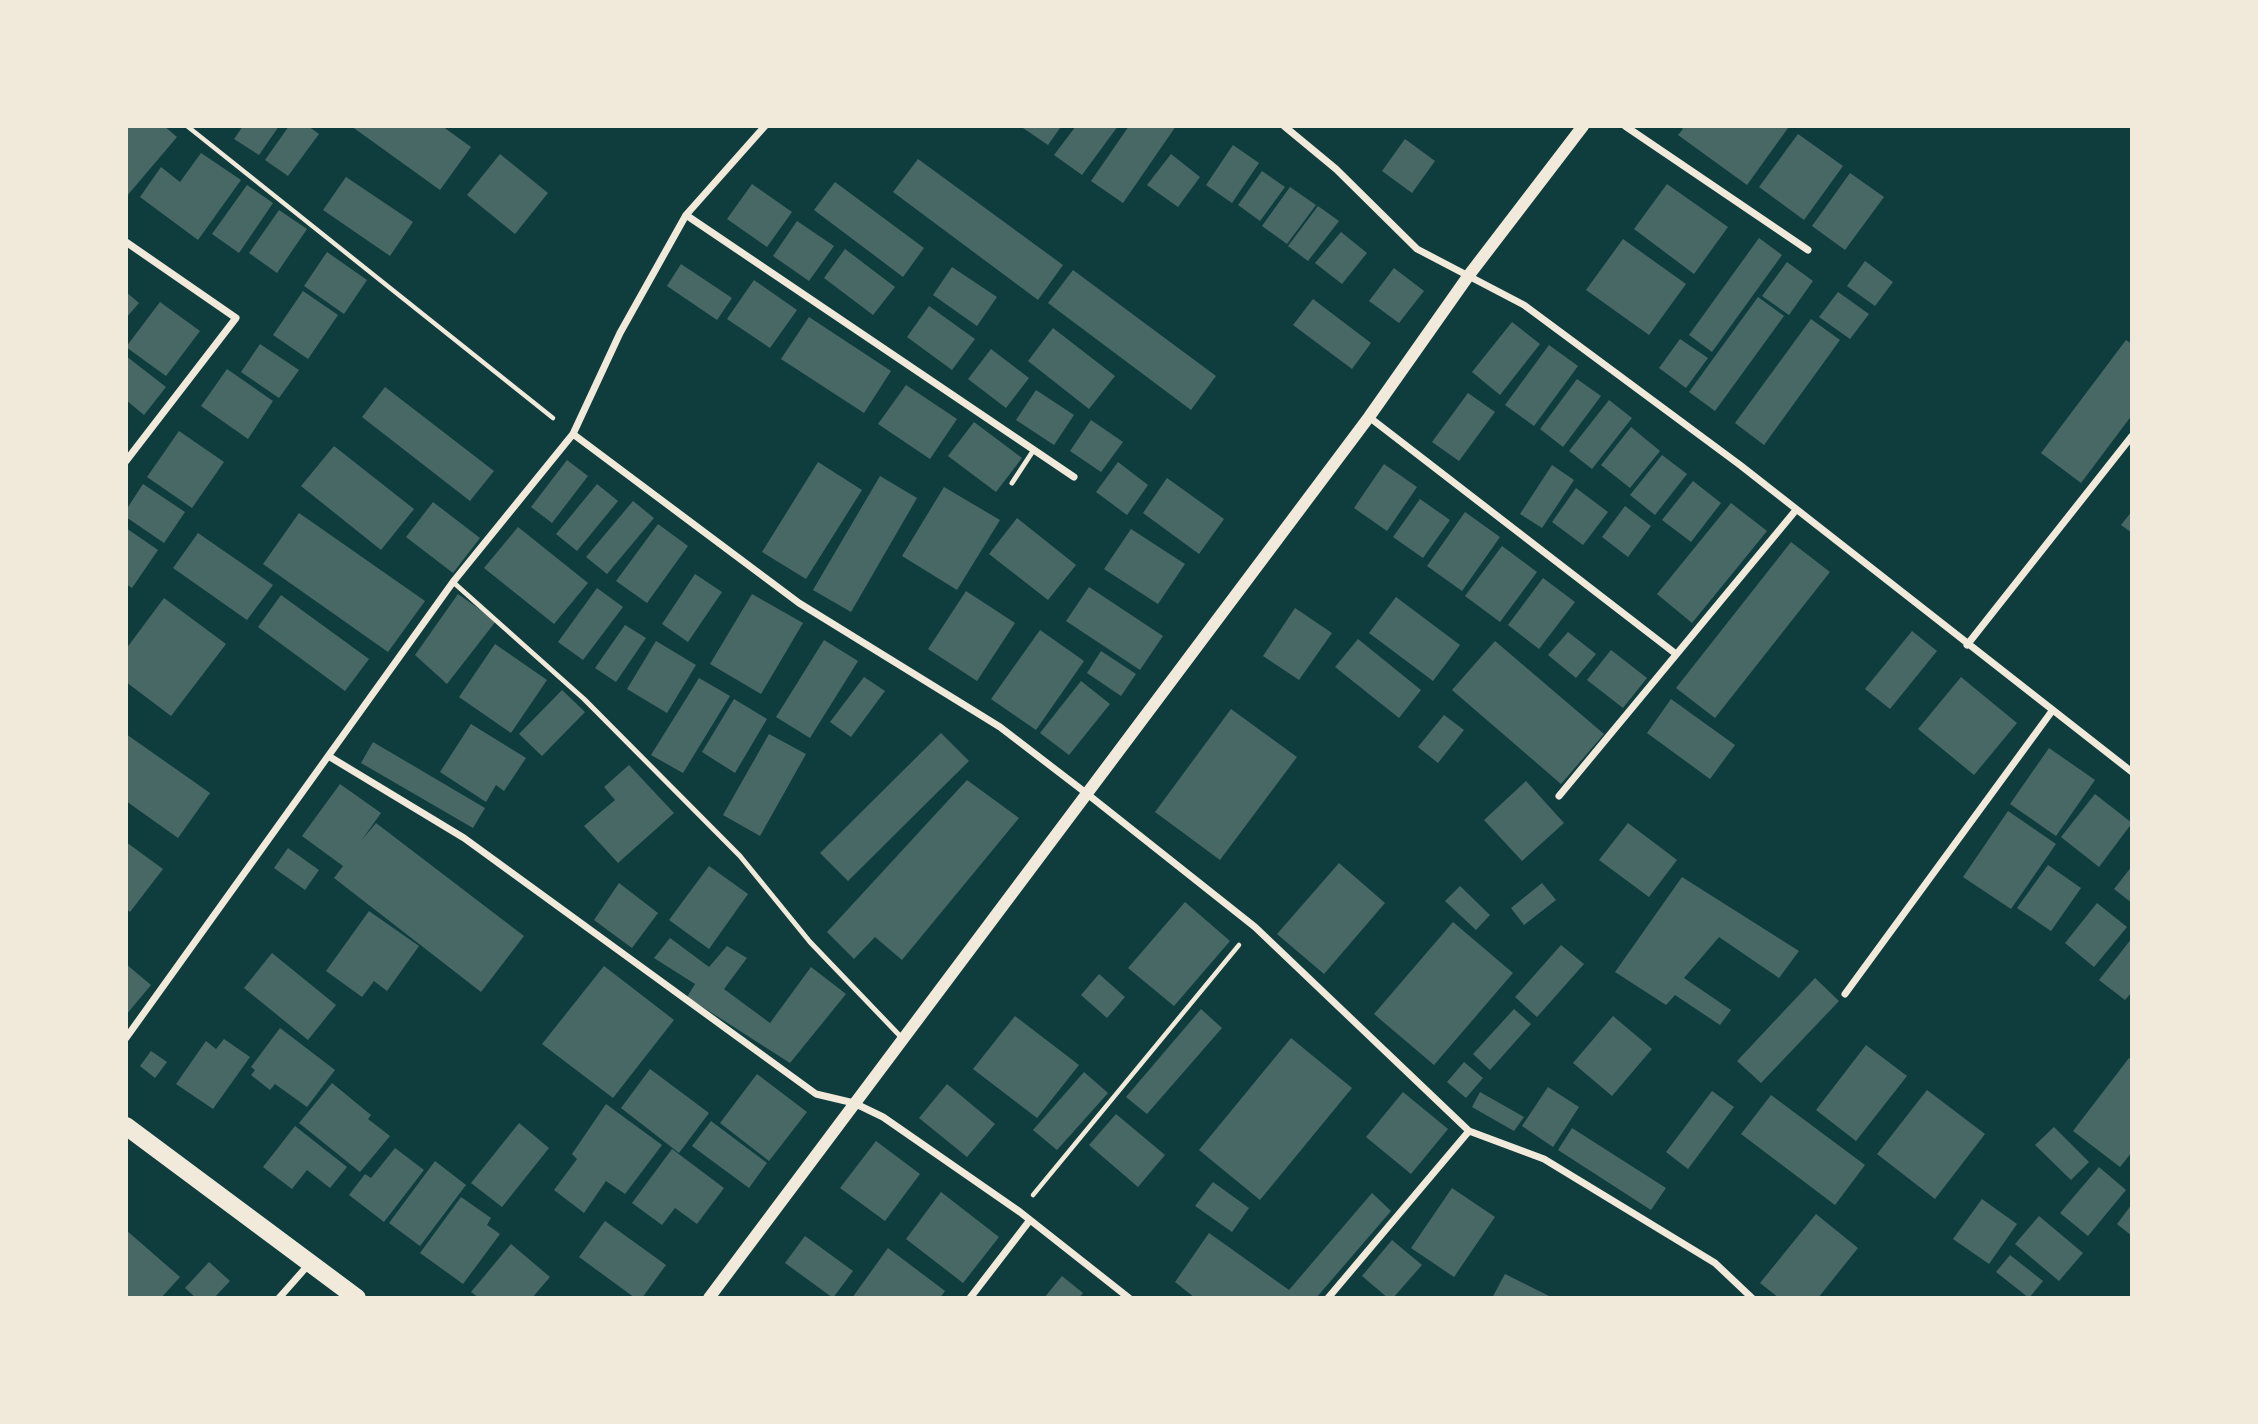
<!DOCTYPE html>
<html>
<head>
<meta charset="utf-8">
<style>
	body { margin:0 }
	#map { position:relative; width:2258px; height:1424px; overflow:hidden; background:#0f3d3e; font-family:"Sofia Sans Condensed",sans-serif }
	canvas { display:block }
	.frame { position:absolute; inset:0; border:128px solid #f1e9da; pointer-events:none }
</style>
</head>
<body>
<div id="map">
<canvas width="2258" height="1424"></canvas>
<div class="frame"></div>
</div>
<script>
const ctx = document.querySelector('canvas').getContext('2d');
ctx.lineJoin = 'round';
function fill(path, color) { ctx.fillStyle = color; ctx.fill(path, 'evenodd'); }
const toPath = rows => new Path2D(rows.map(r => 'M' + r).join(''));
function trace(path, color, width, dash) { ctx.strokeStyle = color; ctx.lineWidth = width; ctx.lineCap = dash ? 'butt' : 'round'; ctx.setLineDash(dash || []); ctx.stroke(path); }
const building = toPath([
	[126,126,164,126,177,137,126,197],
	[243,126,279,126,259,155,234,139],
	[289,126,308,126,319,134,288,176,265,160],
	[351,126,442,126,471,147,440,190],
	[1020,126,1057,126,1060,128,1048,145],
	[1076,126,1118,126,1082,175,1054,155],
	[1129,126,1176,126,1123,203,1091,181],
	[1679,126,1785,126,1788,128,1747,185,1678,135,1683,129],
	[1798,134,1843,166,1804,220,1759,187],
	[1405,139,1435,161,1412,193,1382,171],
	[1233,145,1259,163,1232,203,1206,185],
	[201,153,241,180,198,240,140,197,161,167,180,182],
	[500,154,548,193,515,234,467,195],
	[1171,154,1200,177,1178,207,1147,185],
	[918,159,1063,265,1038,300,893,192],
	[1262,171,1285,187,1260,221,1238,205],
	[1850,173,1884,197,1845,250,1812,226],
	[346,177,413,222,390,256,323,210],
	[835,182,924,248,903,277,814,210],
	[752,184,792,212,767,247,727,219],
	[1667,184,1728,227,1694,274,1634,229],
	[247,185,273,203,239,253,212,234],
	[1290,187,1316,205,1287,244,1262,226],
	[1318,206,1339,221,1308,261,1288,246],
	[279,210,307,229,277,273,249,253],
	[797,221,834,246,809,281,773,256],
	[1341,232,1367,253,1342,284,1315,263],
	[1759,238,1782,255,1712,352,1689,335],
	[1623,239,1686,284,1649,335,1586,290],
	[845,249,895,287,873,315,824,278],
	[327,252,367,280,344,314,304,286],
	[1865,261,1893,282,1875,306,1847,286],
	[1787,262,1813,281,1789,315,1762,296],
	[681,264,732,298,717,320,667,286],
	[952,267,997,297,977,326,933,295],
	[1394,268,1424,291,1399,323,1369,301],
	[1073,270,1216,376,1191,410,1048,303],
	[754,280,797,310,770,348,727,319],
	[303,291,338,315,308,359,273,335],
	[126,292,139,303,126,318],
	[1838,292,1869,314,1850,339,1819,317],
	[1758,297,1784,316,1715,411,1689,392],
	[1313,299,1371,343,1352,369,1293,325],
	[160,302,200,331,166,376,126,347],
	[929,306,975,339,952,370,907,337],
	[809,317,891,371,864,413,781,359],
	[1811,319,1840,340,1764,445,1735,423],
	[1512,322,1540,344,1500,395,1472,372],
	[1053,328,1115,376,1089,409,1028,361],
	[1680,339,1708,358,1686,388,1659,368],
	[2126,340,2132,344,2132,415,2081,483,2041,453],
	[260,344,299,370,279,398,241,372],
	[1549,345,1578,366,1534,426,1505,405],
	[991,349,1029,378,1006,408,968,379],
	[126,356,166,387,144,415,126,400],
	[227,369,273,401,248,439,201,406],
	[1577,379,1601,396,1563,447,1540,429],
	[906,385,957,419,930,459,878,424],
	[385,387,494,471,470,501,362,417],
	[1036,390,1074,415,1054,445,1016,420],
	[1468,393,1495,412,1459,461,1432,442],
	[1609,400,1632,418,1592,469,1569,451],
	[1091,420,1123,442,1101,472,1070,451],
	[974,422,1022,458,996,492,948,456],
	[1631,427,1660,451,1630,488,1601,465],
	[179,431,224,462,192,508,147,477],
	[334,446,414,509,381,550,301,486],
	[1662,455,1687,474,1655,515,1630,495],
	[567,460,588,476,552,523,531,507],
	[818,462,862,490,806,579,762,552],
	[1118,462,1148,485,1127,515,1096,492],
	[1384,464,1417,487,1387,531,1354,508],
	[1552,465,1574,480,1542,528,1520,514],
	[880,476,917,498,851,612,813,590],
	[1167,478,1224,519,1199,554,1143,513],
	[1693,481,1721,503,1691,542,1662,520],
	[143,484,185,512,164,543,126,517,126,510],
	[597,484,618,501,577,551,556,534],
	[944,487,1000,520,957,590,902,556],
	[1576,488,1608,512,1583,545,1552,522],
	[1420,499,1450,520,1423,558,1393,537],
	[633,501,654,518,607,574,586,557],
	[433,502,480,538,453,573,406,537],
	[1731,503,1767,531,1692,623,1657,594],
	[1625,506,1651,526,1628,557,1602,537],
	[2132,511,2132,533,2121,525],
	[1465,512,1500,537,1462,591,1427,566],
	[299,513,425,601,388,652,263,564],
	[1017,518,1076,565,1048,600,989,554],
	[658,524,688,546,647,603,616,581],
	[518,527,588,583,554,624,484,568],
	[126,528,158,550,132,588,126,584],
	[1131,529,1185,564,1158,604,1104,569],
	[198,533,273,585,247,620,173,568],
	[1791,542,1830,572,1715,718,1676,688],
	[1502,546,1537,572,1500,622,1465,596],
	[695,574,722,592,688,642,662,624],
	[1543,578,1575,602,1539,649,1508,625],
	[1089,587,1163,636,1140,670,1066,621],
	[597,588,623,607,583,660,558,642],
	[966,591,1015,623,977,681,928,649],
	[458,594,496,621,447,684,415,655],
	[752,594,803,623,761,694,710,664],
	[281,595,369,659,345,691,258,627],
	[1396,597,1460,645,1433,681,1369,633],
	[164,598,226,644,171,716,126,682,126,649],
	[1295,608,1332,633,1299,680,1263,656],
	[625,625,646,638,616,682,595,668],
	[1040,630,1084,661,1036,730,991,699],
	[1912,631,1937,651,1890,709,1865,689],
	[1568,632,1596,654,1576,678,1548,655],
	[1358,639,1421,690,1399,718,1335,667],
	[824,640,858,661,810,738,776,717],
	[656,641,696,665,667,713,627,689],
	[1495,641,1604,734,1561,784,1452,690],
	[495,644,547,680,511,733,459,697],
	[1611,650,1647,678,1623,708,1587,680],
	[1101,651,1136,674,1121,696,1087,673],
	[864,677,885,691,851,737,830,722],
	[1961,677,2017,723,1974,775,1918,729],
	[699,678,730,696,683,773,651,755],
	[1081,681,1110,704,1069,755,1040,733],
	[562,690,585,712,542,756,519,734],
	[734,699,767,719,735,773,702,752],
	[1671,699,1735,745,1710,779,1647,733],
	[1231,709,1297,757,1220,860,1155,812],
	[1444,715,1464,730,1438,763,1418,747],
	[471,724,526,758,504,791,496,785,486,802,440,772],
	[941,733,969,761,848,881,820,853],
	[126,734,210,793,178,838,126,801],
	[769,734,806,754,760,836,723,815],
	[373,742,485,808,473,828,361,763],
	[2049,748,2095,780,2056,836,2010,804],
	[629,765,674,813,618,863,584,826,615,800,604,787],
	[967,780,1019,818,902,960,875,937,854,959,827,932],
	[1526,781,1564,823,1522,861,1484,820],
	[340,784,381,813,361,841,376,823,524,936,481,992,334,878,343,866,302,836],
	[2095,794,2132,823,2099,867,2061,837],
	[2008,811,2056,844,2011,909,1963,877],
	[1628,823,1677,860,1649,897,1599,860],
	[126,842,163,869,130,912,126,909],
	[288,848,319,870,305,890,274,868],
	[1339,863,1385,903,1324,974,1277,934],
	[2048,865,2081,888,2051,931,2017,908],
	[709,866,748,894,709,949,669,920],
	[2132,866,2132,903,2114,889],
	[1682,877,1799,951,1779,978,1719,937,1684,978,1731,1010,1720,1025,1675,995,1666,1005,1615,972],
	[619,883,658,913,632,948,594,920],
	[1542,883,1556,900,1524,925,1511,908],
	[1460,886,1490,915,1476,930,1445,901],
	[1185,902,1230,941,1174,1006,1128,968],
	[2097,903,2127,927,2094,967,2065,943],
	[369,911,419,946,387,991,374,981,362,997,326,971],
	[1453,922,1513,973,1434,1065,1374,1014],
	[670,938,709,967,727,946,747,958,724,989,770,1023,811,967,846,994,790,1063,687,997,695,984,654,958],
	[2132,938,2132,992,2125,1000,2099,980],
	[1561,945,1584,964,1537,1017,1515,997],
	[272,953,336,1005,308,1040,244,988],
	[126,964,151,985,126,1015],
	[604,966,674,1020,613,1098,542,1044],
	[1099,974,1125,997,1107,1018,1081,995],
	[1815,978,1839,1001,1761,1083,1737,1061],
	[1201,1009,1222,1028,1147,1114,1126,1097],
	[1514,1009,1531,1024,1490,1070,1473,1054],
	[1015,1016,1079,1065,1037,1118,973,1069],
	[1613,1016,1652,1049,1612,1096,1573,1063],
	[280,1028,335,1070,307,1107,275,1084,270,1090,251,1075,255,1070,251,1067],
	[1291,1038,1352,1088,1260,1200,1199,1150],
	[224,1039,250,1057,213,1109,176,1084,206,1041,216,1049],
	[1866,1045,1907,1076,1856,1141,1816,1110],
	[151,1051,167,1062,155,1078,140,1066],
	[2129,1058,2132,1060,2132,1152,2120,1167,2073,1131],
	[1464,1062,1483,1078,1466,1098,1447,1082],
	[650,1069,709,1113,679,1153,621,1108],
	[1084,1072,1108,1093,1057,1150,1033,1130],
	[757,1074,807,1112,769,1161,720,1123],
	[332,1083,371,1115,368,1119,390,1136,360,1172,299,1123],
	[947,1084,995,1124,967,1157,919,1118],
	[1548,1087,1579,1107,1553,1147,1522,1126],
	[1927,1090,1985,1134,1935,1199,1877,1154],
	[1712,1091,1734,1107,1688,1169,1666,1152],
	[1403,1092,1448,1129,1411,1174,1366,1137],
	[1480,1092,1524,1117,1514,1131,1472,1107],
	[1771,1095,1865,1165,1835,1205,1741,1134],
	[606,1104,662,1145,625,1194,606,1181,584,1213,554,1190,577,1159,572,1154],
	[1116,1114,1165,1155,1138,1187,1089,1145],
	[711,1121,767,1163,749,1188,692,1146],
	[519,1123,549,1148,502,1207,471,1183],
	[295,1126,347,1167,330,1188,307,1170,292,1189,263,1167],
	[2054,1127,2089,1162,2071,1180,2035,1145],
	[1572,1128,1666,1188,1651,1210,1558,1150],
	[876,1141,920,1174,885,1221,840,1188],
	[395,1148,424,1170,384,1222,349,1195,365,1174,371,1178],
	[672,1149,724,1188,697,1224,675,1208,662,1225,632,1203],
	[435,1161,466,1185,420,1246,389,1223],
	[2099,1167,2126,1190,2088,1236,2060,1213],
	[1213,1182,1249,1208,1232,1232,1195,1206],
	[1452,1188,1495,1217,1454,1277,1411,1248],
	[941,1192,999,1237,963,1283,906,1239],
	[1372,1193,1391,1211,1316,1298,1195,1298,1175,1282,1209,1233,1289,1290],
	[461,1197,491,1218,487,1225,500,1234,463,1284,420,1253],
	[1982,1199,2017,1224,1989,1264,1953,1239],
	[2132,1204,2132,1236,2117,1224],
	[1816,1214,1858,1248,1818,1298,1779,1298,1760,1283],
	[2039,1216,2083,1253,2059,1281,2015,1244],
	[605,1221,666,1265,642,1298,635,1298,579,1257],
	[126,1230,180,1277,161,1298,126,1298],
	[805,1236,853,1271,833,1298,785,1263],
	[1392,1240,1422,1265,1393,1298,1388,1298,1362,1276],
	[511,1244,550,1277,532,1298,479,1298,471,1292],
	[888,1248,945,1291,940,1298,852,1298],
	[2010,1255,2043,1281,2029,1298,1996,1272],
	[209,1262,230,1281,214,1298,196,1298,185,1288],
	[1505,1274,1553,1298,1492,1298],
	[1062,1276,1083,1293,1079,1298,1044,1298]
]);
const path = toPath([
	[187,126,553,418],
	[1033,1195,1239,945]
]);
const service = toPath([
	[1012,483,1033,451],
	[453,582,584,699,740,856,810,942,902,1038]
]);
const minor = toPath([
	[1284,126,1336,169,1417,249,1524,305,1740,465,2132,772],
	[1625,126,1808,250],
	[686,215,1074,477],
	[126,242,236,318,126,461],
	[1369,417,1676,654],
	[573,434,799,603,1000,727,1086,793,1255,927,1469,1131,1544,1159,1715,1263,1752,1298],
	[1967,645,2132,436],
	[330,757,464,838,816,1094,854,1103,883,1117,1020,1212,1129,1298],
	[1559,796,1796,510],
	[1845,994,2052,711],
	[126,1038,453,582,573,434,620,333,686,215,765,126],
	[279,1298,310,1263],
	[970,1298,1030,1220],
	[1328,1298,1469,1131]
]);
const tertiary = toPath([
	[709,1298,1369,417,1469,275,1583,126]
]);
const primary = toPath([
	[126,1126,357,1298]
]);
fill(building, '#486865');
trace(path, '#f1e9da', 4.5);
trace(service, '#f1e9da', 5);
trace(minor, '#f1e9da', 7);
trace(tertiary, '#f1e9da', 12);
trace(primary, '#f1e9da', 18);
</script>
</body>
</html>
